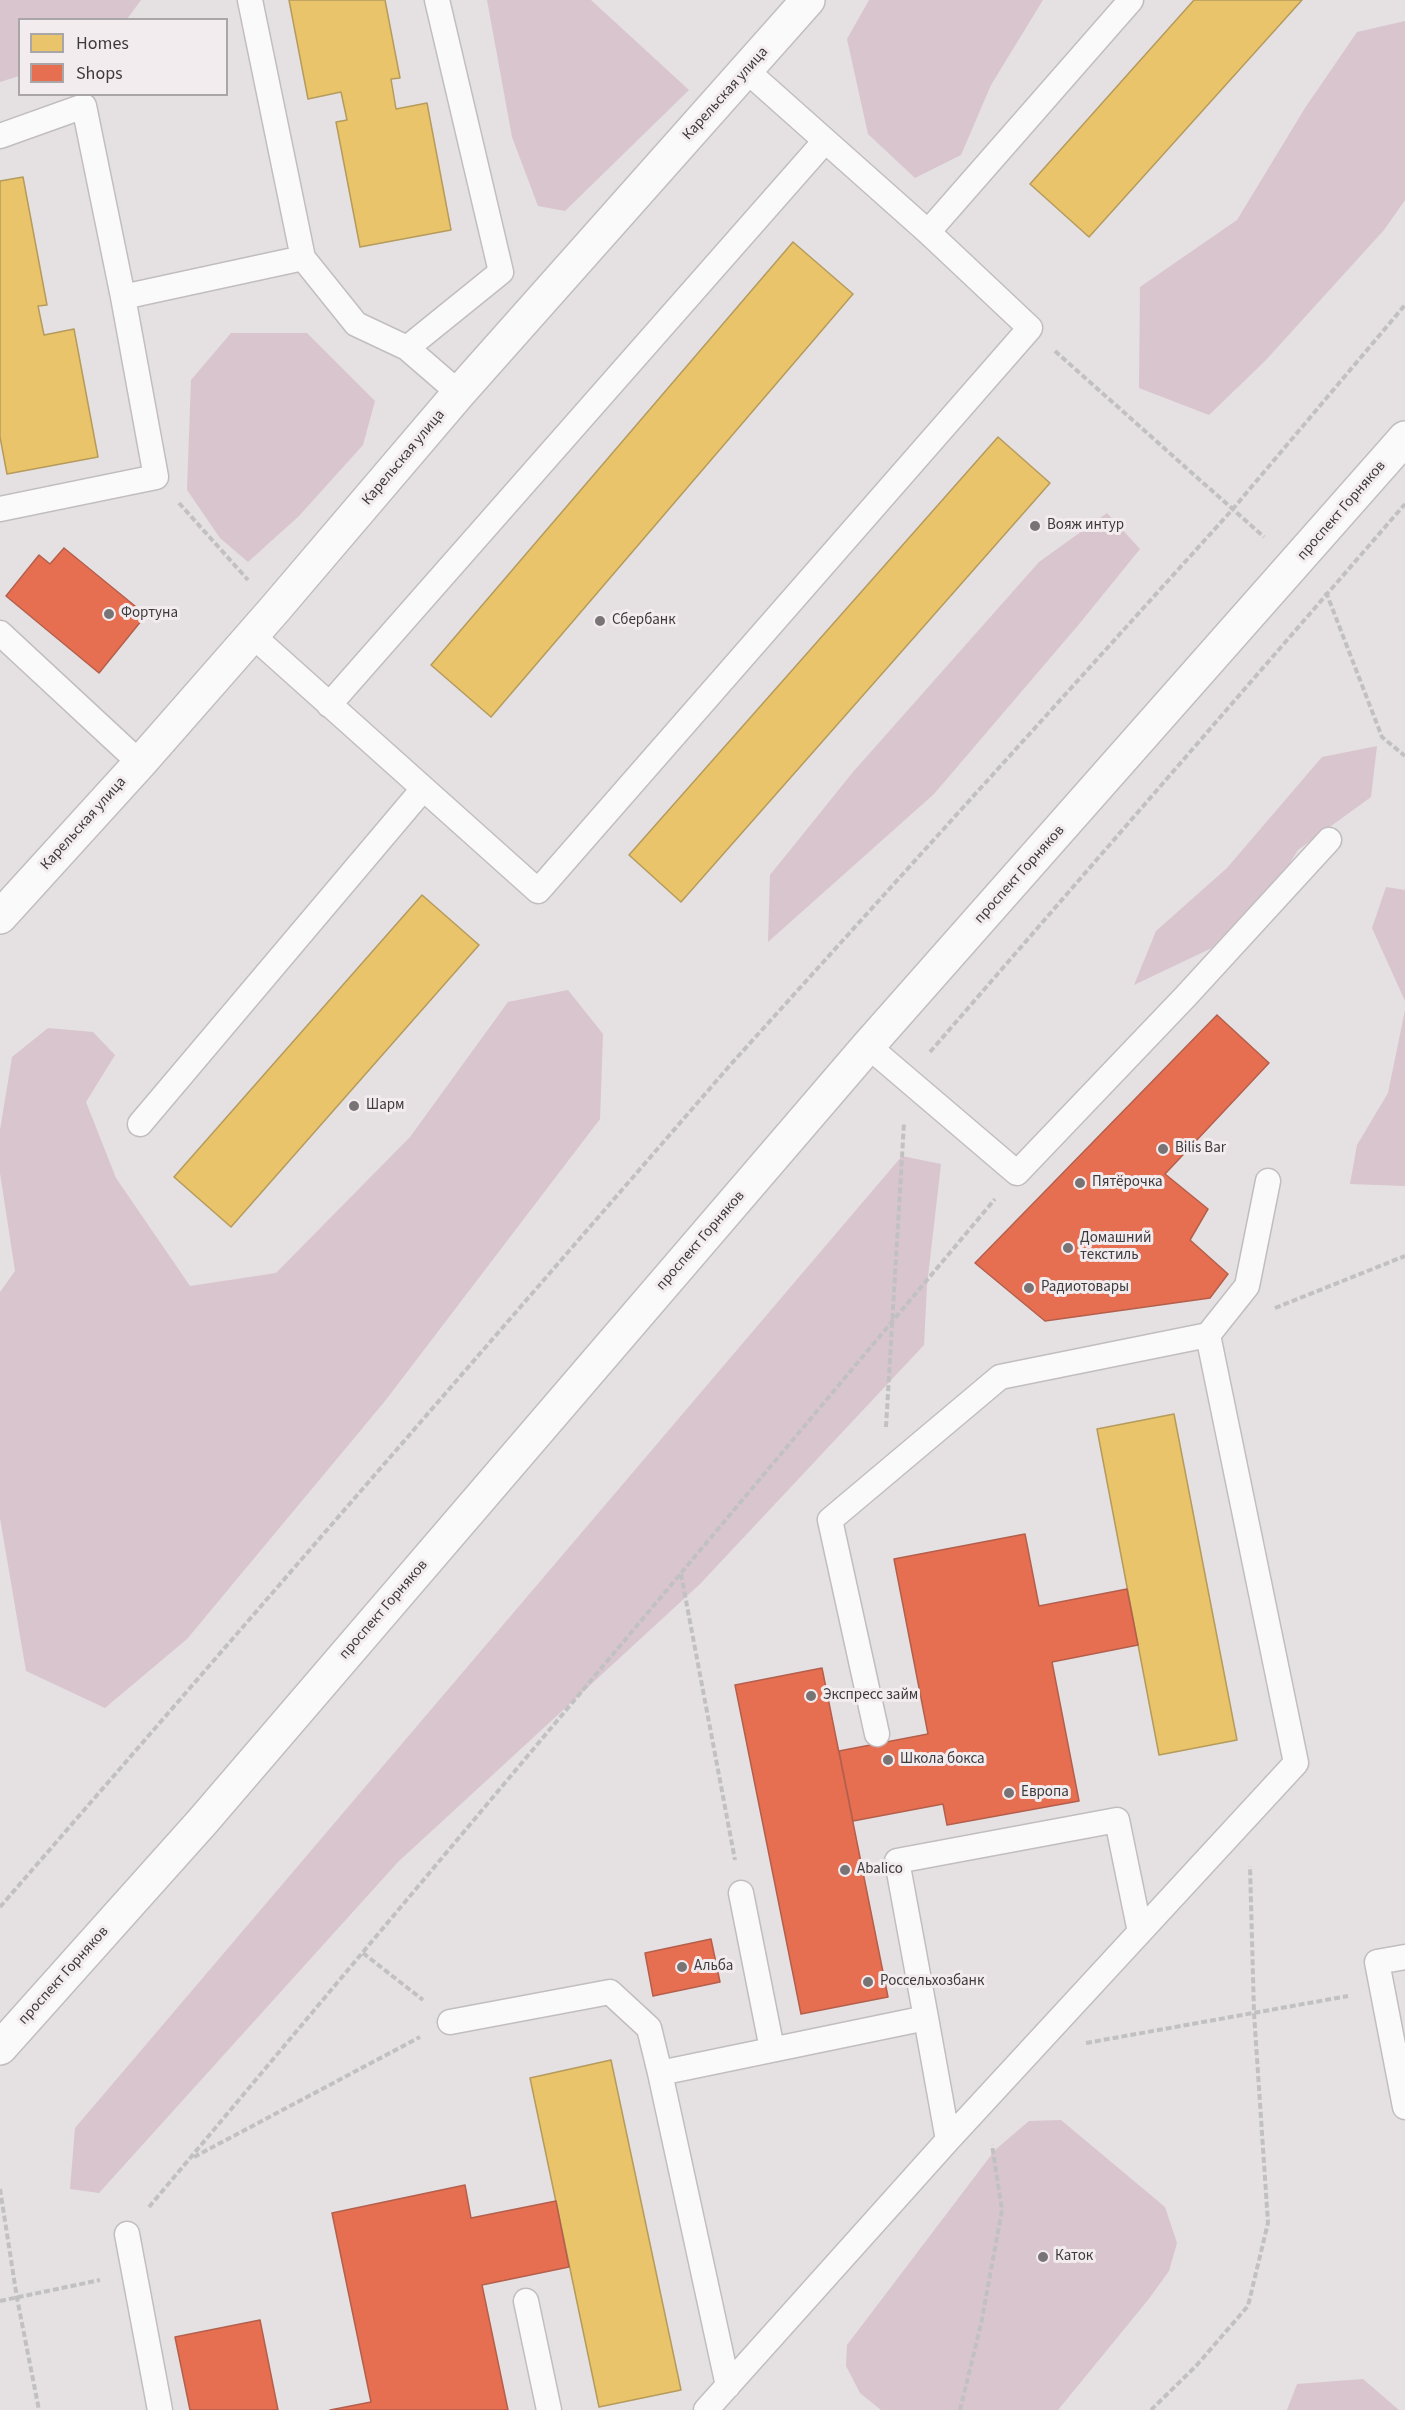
<!DOCTYPE html>
<html>
<head>
<meta charset="utf-8">
<style>
	body { margin:0 }
	#map { position:relative; width:1405px; height:2410px; overflow:hidden; background:#e5e0e2; font-family:"Source Sans 3",sans-serif }
	canvas { display:block }
	.legend { position:absolute; left:18px; top:18px; width:210px; height:78px; box-sizing:border-box; background:#f3ecef; border:2px solid #aaa5a7; margin:0; padding:8px 10px; list-style:none; font-size:18px; color:#3d3a3c }
	.legend li { display:flex; align-items:center; gap:12px; height:30px }
	.legend b { width:30px; border:2px solid #aaa5a7 }
</style>
</head>
<body>
<div id="map">
<canvas width="1405" height="2410"></canvas>
<ul class="legend">
<li><b style="height:16px;background:#e9c46a"></b>Homes</li>
<li><b style="height:16px;background:#e76f51"></b>Shops</li>
</ul>
</div>
<script>
const ctx = document.querySelector('canvas').getContext('2d');
ctx.lineJoin = 'round';
function fill(path, color) { ctx.fillStyle = color; ctx.fill(path, 'evenodd'); }
const toPath = rows => new Path2D(rows.map(r => 'M' + r).join(''));
function trace(path, color, width, dash) { ctx.strokeStyle = color; ctx.lineWidth = width; ctx.lineCap = dash ? 'butt' : 'round'; ctx.setLineDash(dash || []); ctx.stroke(path); }
function write(font, color, halo, rows, align = 'center') {
  ctx.font = font + ' "Source Sans 3",sans-serif'; ctx.lineWidth = 6; ctx.setLineDash([]); ctx.textBaseline = 'middle'; ctx.strokeStyle = halo; ctx.fillStyle = color; for (const [text, x, y, turn = 0] of rows) {
    ctx.save(); ctx.translate(x, y); ctx.rotate((+turn || 0) * Math.PI / 180); ctx.textAlign = isNaN(turn) ? turn : align; if (halo) ctx.strokeText(text, 0, 0); ctx.fillText(text, 0, 0); ctx.restore();
  }
}
const green = toPath([
	[0,0,141,0,127,19,20,20,19,76,0,82],
	[487,0,591,0,689,90,565,211,538,206,512,137],
	[869,0,1043,0,991,85,961,155,915,178,868,134,847,39],
	[1405,21,1405,200,1384,230,1265,361,1209,415,1139,388,1140,287,1237,220,1305,108,1357,32],
	[231,333,307,333,375,401,363,445,299,516,248,562,220,538,187,490,191,380],
	[1107,513,1140,549,1080,623,934,794,768,942,770,875,853,772,1039,562],
	[1377,746,1371,797,1298,850,1263,906,1216,946,1134,985,1156,931,1227,868,1322,757],
	[1386,887,1405,890,1405,1001,1372,928],
	[568,990,603,1034,600,1119,385,1401,187,1639,105,1708,26,1671,0,1518,0,1292,15,1271,0,1173,0,1130,12,1057,48,1028,93,1032,115,1055,86,1102,116,1178,190,1286,276,1273,410,1137,508,1002],
	[1405,1010,1405,1186,1350,1184,1357,1145,1388,1093],
	[902,1156,941,1164,927,1285,924,1345,700,1584,398,1862,99,2193,70,2189,75,2128],
	[1061,2120,1165,2207,1177,2243,1169,2271,1148,2300,1058,2410,881,2410,860,2393,846,2366,847,2345,995,2150,1029,2121],
	[1363,2379,1399,2410,1287,2410,1297,2384]
]);
const homes = toPath([
	[289,0,385,0,400,78,391,79,396,109,427,103,451,230,360,247,336,122,347,120,341,92,308,99,289,0],
	[1194,0,1302,0,1089,237,1030,184,1194,0],
	[23,177,47,305,38,306,44,335,74,329,98,457,7,474,0,437,0,181,23,177],
	[793,242,853,294,491,717,431,665,793,242],
	[998,437,1050,483,681,902,629,855,998,437],
	[422,895,479,945,231,1227,174,1177,422,895],
	[1174,1414,1237,1740,1159,1755,1097,1429,1174,1414],
	[611,2060,681,2390,599,2407,530,2078,611,2060]
]);
const shops = toPath([
	[64,548,146,615,99,673,6,596,39,555,50,564,64,548],
	[1217,1015,1269,1063,1165,1174,1208,1209,1190,1240,1228,1274,1210,1298,1045,1321,975,1263,1217,1015],
	[1025,1534,1039,1606,1127,1589,1138,1645,1052,1662,1079,1801,947,1825,943,1804,853,1821,839,1751,928,1734,894,1559,1025,1534],
	[822,1668,888,1997,801,2014,735,1685,822,1668],
	[711,1939,720,1982,653,1996,645,1953,711,1939],
	[465,2185,471,2218,556,2201,569,2267,482,2285,508,2410,330,2410,371,2402,332,2213,465,2185],
	[260,2320,278,2410,190,2410,175,2337,260,2320]
]);
const path = toPath([
	[1055,351,1264,537],
	[179,503,248,580],
	[1326,592,1382,737,1405,756],
	[930,1052,1405,504],
	[1275,1308,1405,1256],
	[886,1427,904,1123],
	[681,1574,735,1860],
	[0,1907,732,1063,1232,510,1405,305],
	[363,1953,423,2000],
	[1086,2043,1348,1996],
	[194,2157,420,2037],
	[0,2189,17,2298,39,2410],
	[149,2207,995,1199],
	[0,2301,100,2280],
	[960,2410,981,2324,1002,2210,992,2145],
	[1151,2410,1196,2366,1248,2306,1268,2223,1254,2013,1250,1866]
]);
const service = toPath([
	[250,0,303,258],
	[0,136,84,106,123,297,156,477,0,509],
	[928,232,1131,0],
	[123,297,303,258,356,324,407,348,459,393],
	[407,348,501,272,437,0],
	[0,633,140,763],
	[252,635,538,891,1030,328,928,232,747,71],
	[329,705,825,141],
	[868,1046,1017,1173,1186,996,1329,840],
	[140,1124,423,789],
	[877,1734,830,1520,1000,1377,1208,1335],
	[741,1893,772,2049],
	[1405,1957,1377,1962,1405,2107],
	[926,2018,897,1861,1117,1820,1140,1932],
	[450,2022,610,1992,649,2028,660,2073],
	[127,2234,160,2410],
	[526,2301,549,2410],
	[728,2386,660,2073,926,2018,948,2140],
	[706,2410,948,2140,1296,1763,1208,1335,1247,1286,1268,1181]
]);
const minor = toPath([
	[0,917,140,763,275,609,459,393,808,0]
]);
const secondary = toPath([
	[0,2048,203,1821,868,1046,1405,438]
]);
const markers = [
	[1035,526,6,"#787476"],
	[109,614,6,"#787476"],
	[600,621,6,"#787476"],
	[354,1106,6,"#787476"],
	[1163,1149,6,"#787476"],
	[1080,1183,6,"#787476"],
	[1068,1248,6,"#787476"],
	[1029,1288,6,"#787476"],
	[811,1696,6,"#787476"],
	[888,1760,6,"#787476"],
	[1009,1793,6,"#787476"],
	[845,1870,6,"#787476"],
	[682,1967,6,"#787476"],
	[868,1982,6,"#787476"],
	[1043,2257,6,"#787476"]
];
const streetNames = [
	["Карельская улица",726,94,-48],
	["Карельская улица",404,458,-50],
	["проспект Горняков",1342,511,-49],
	["Карельская улица",84,824,-48],
	["проспект Горняков",1020,875,-48],
	["проспект Горняков",701,1241,-49],
	["проспект Горняков",384,1610,-49],
	["проспект Горняков",64,1976,-48]
];
const poiNames = [
	["Вояж интур",1047,526],
	["Фортуна",121,614],
	["Сбербанк",612,621],
	["Шарм",366,1106],
	["Bilis Bar",1175,1149],
	["Пятёрочка",1092,1183],
	["Домашний",1080,1239],
	["текстиль",1080,1256],
	["Радиотовары",1041,1288],
	["Экспресс займ",823,1696],
	["Школа бокса",900,1760],
	["Европа",1021,1793],
	["Abalico",857,1870],
	["Альба",694,1967],
	["Россельхозбанк",880,1982],
	["Каток",1055,2257]
];
fill(green, '#d9c5ce');
fill(homes, '#e9c46a');
trace(homes, '#b59b5c', 1.5);
fill(shops, '#e76f51');
trace(shops, '#b45f4b', 1.5);
trace(service, '#c2bec0', 27);
trace(minor, '#c2bec0', 36);
trace(secondary, '#c2bec0', 36);
trace(path, '#c2c1c2', 4, [6, 3]);
trace(service, '#fbfafb', 24);
trace(minor, '#fbfafb', 33);
trace(secondary, '#fbfafb', 33);
for (const [x, y, r, color] of markers) { const dot = new Path2D(); dot.arc(x, y, r, 0, 2 * Math.PI); ctx.fillStyle = color; ctx.fill(dot); trace(dot, '#f3ecef', 2); }
write('15px', '#3d3a3c', '#f3ecef', streetNames);
write('15px', '#3d3a3c', '#f3ecef', poiNames, 'left');
</script>
</body>
</html>
